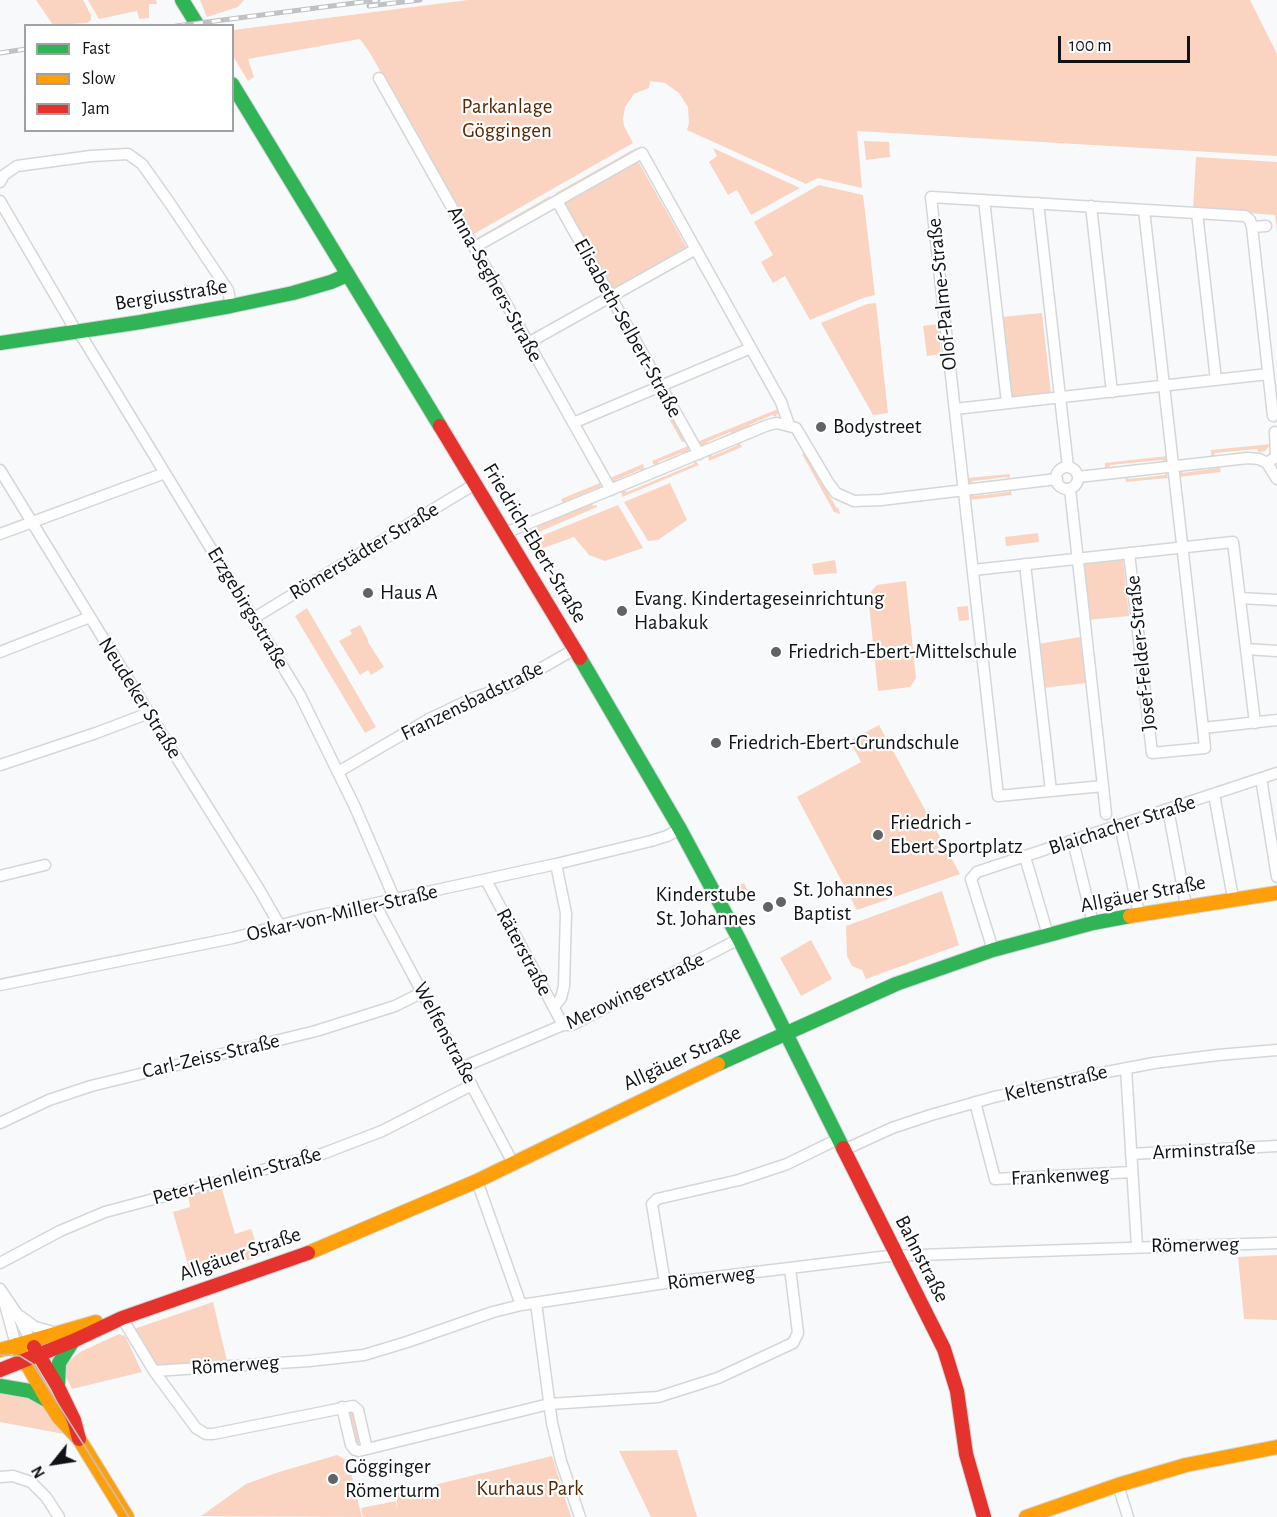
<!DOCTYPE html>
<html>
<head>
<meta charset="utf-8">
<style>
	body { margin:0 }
	#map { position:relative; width:1277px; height:1517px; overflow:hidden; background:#f8f9fb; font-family:"Alegreya Sans",sans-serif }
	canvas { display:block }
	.legend { position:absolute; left:24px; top:24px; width:210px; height:108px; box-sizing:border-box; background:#fff; border:2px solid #9fa1a3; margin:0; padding:8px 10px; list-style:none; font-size:18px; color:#0f1318 }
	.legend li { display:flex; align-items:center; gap:12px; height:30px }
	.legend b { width:30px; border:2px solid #9fa1a3 }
	.north { position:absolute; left:24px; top:1433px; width:60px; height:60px; -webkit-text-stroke:4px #fff; paint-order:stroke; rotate:240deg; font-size:16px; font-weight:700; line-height:24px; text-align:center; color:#0f1318 }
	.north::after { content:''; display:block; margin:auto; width:21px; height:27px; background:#0f1318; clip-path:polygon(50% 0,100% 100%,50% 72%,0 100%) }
	.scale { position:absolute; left:1058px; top:36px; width:132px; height:27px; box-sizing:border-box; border:3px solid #0f1318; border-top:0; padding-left:8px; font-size:18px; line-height:21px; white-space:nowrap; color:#0f1318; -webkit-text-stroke:4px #fff; paint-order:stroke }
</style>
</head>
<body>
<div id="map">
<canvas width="1277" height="1517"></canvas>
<ul class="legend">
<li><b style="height:8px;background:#30b455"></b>Fast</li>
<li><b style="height:8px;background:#ff9f0a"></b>Slow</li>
<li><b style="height:8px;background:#e5322d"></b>Jam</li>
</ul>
<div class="north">N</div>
<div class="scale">100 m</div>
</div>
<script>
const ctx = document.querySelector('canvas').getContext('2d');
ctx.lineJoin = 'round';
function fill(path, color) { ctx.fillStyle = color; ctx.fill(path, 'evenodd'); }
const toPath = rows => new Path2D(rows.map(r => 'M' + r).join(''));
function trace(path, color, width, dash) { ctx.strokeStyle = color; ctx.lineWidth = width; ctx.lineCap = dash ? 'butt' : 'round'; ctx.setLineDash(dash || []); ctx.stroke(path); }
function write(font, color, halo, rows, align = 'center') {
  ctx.font = font + ' "Alegreya Sans",sans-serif'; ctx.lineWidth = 4.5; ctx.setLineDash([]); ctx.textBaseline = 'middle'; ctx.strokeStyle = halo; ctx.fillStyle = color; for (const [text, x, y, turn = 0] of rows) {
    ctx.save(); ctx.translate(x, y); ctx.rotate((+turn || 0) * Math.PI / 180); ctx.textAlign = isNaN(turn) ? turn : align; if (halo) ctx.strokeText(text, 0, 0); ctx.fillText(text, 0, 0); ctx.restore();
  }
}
const green = toPath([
	[36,0,83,0,91,15,91,20,87,23,53,25],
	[88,0,156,0,157,4,149,4,149,18,139,19,137,11,99,19],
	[200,0,244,0,238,7,207,17],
	[468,0,1250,0,1277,54,1277,156,857,131,862,188,818,178,806,184,687,130,689,123,688,107,679,93,665,83,650,81,649,88,634,94,625,107,623,119,624,126,633,143,472,235,370,53,360,39,248,59,254,77,248,81,233,56,233,30],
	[864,141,889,142,890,157,866,160],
	[636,148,636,151,558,196,556,193],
	[713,148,800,188,751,215,737,190,728,195,709,162,717,156],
	[1196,157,1277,162,1277,231,1275,215,1193,209],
	[638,161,688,250,613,292,566,209,566,204,568,199],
	[819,185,863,195,875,295,863,298,810,320,785,276,773,283,770,278,761,262,773,255,754,222],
	[550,196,551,199,480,239,475,239],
	[876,303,888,413,873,415,821,323,867,304],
	[1042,313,1051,393,1048,395,1018,399,1012,396,1010,391,1001,317],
	[938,324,941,354,927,356,923,326],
	[655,393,662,396,687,441,682,442],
	[778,409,779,412,775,417,772,415,749,425,749,428,733,434,730,432,707,442,707,445,701,447,697,442],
	[739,442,742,447,709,461,708,455,710,454,712,456,736,446],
	[1271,444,1265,451,1259,452,1257,449,1215,453,1214,456,1211,457,1211,450],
	[688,446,689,452,684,454,681,453,658,462,658,465,655,467,652,461],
	[805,453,836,507,839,509,840,514,834,512,802,454],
	[1167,456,1166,462,1162,460,1110,465,1109,469,1105,469,1105,463],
	[695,460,699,465,622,497,621,491,624,490,627,492,694,464],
	[643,464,645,470,639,470,616,480,616,482,613,484,610,478],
	[1219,465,1221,472,1179,477,1178,471,1181,470,1183,473,1218,468],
	[1166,471,1168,478,1126,482,1125,477,1127,476,1129,479,1165,475],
	[1010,474,1009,480,1007,477,973,481,969,484,967,478],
	[600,483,601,488,599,489,597,488,566,501,567,503,564,505,561,499],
	[670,483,687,520,658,540,648,541,624,502],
	[1010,489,1012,495,970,500,969,494,972,493,974,496,1009,492],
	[592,503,593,506,597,505,597,507,539,532,536,526],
	[618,505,643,548,605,561,589,555,574,537,535,551,529,541],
	[1038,533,1039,542,1006,546,1005,537],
	[1119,558,1123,559,1129,616,1088,620,1083,567,1088,562],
	[835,560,837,573,814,575,812,564],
	[906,581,916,678,910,687,878,691,868,595,877,585],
	[968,606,969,620,959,621,957,607],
	[307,608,376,727,365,733,295,616],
	[360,625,368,640,368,642,384,667,371,675,368,670,360,675,339,641,352,634,350,630],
	[1080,637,1086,683,1043,688,1038,644],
	[879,725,960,874,857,910,797,797,861,762,850,741],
	[744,883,750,895,735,903,728,891],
	[942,891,959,945,866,979,862,970,852,966,847,956,846,926],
	[811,940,832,979,801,996,780,958],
	[221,1186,235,1234,251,1229,261,1256,192,1279,173,1212,190,1207,188,1194],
	[1277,1255,1277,1320,1244,1319,1238,1257],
	[213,1302,227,1361,156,1366,134,1329],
	[119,1334,125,1336,142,1372,72,1389,65,1375,65,1369,68,1362,80,1352],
	[0,1389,40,1401,52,1415,64,1434,0,1422],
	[349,1411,354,1412,360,1441,358,1444,355,1444],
	[677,1450,697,1517,651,1517,619,1451],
	[337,1455,348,1461,362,1517,201,1516,246,1484,279,1472],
	[552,1456,571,1517,363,1517,361,1508,396,1501,396,1509,398,1494]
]);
const street = toPath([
	[379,78,611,490],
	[0,182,4,175,17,166,91,156,128,154,142,164,169,202,228,290,231,306],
	[984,200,1007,403],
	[0,201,76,331,84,340,300,695,355,807,395,900],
	[557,201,699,454],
	[1038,203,1068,467],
	[1091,206,1112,392],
	[1144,210,1203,728,1277,720],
	[1197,213,1216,380],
	[1252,227,1273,416],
	[475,247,642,153,781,402,789,425],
	[528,343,696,249],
	[955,409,1268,374],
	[573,423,751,348],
	[1267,463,1276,457,1275,432],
	'1056 478a11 11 0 1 1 22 0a11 11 0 1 1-22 0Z',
	[0,470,152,718,260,891,280,926],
	[1078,477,1248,458,1259,459,1267,463,1277,479],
	[1070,489,1103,786,998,796,931,197,1245,216,1250,220,1252,227,1266,226],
	[505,533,768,425,777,423,796,428,828,482,836,493,854,501,881,500,1057,479],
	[0,534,165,473],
	[1129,553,1152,753,1205,748,1203,728],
	[1025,564,1051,791],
	[973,570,1233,542,1255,723],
	[1240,598,1277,600],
	[254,618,475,484],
	[1246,649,1277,651],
	[0,652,90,617],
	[0,765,96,733,149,713],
	[338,772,429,719,473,698,512,685,575,649],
	[1261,778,1277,877],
	[1103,786,1106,814],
	[1214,794,1233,898],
	[1168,809,1186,905],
	[1120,825,1139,914],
	[1073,841,1093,923],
	[1025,857,1048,935],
	[0,876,45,865],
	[486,880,563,1025],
	[375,904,513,1163],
	[993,950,971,879,977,872,1277,773],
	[0,985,233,938,308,918,556,864,651,841,667,836,680,829],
	[554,1007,561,998,564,986,566,913,556,864],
	[463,1067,563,1025,572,1025,739,939],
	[1126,1068,1137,1247],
	[975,1102,995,1179,1132,1172],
	[0,1123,49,1100,91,1086,316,1031,395,1006,423,992],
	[844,1150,892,1128,931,1115,994,1097,1086,1076,1154,1063,1218,1055,1277,1050],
	[1131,1154,1277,1146],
	[477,1181,521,1305],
	[0,1263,60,1231,105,1212,322,1154,382,1131,472,1085],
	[665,1283,652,1204,657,1199,739,1180,787,1164,838,1139],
	[0,1289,17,1314,31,1341],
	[4,1301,16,1345],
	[536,1303,552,1423,561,1461,580,1517],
	[20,1316,35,1327,57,1333],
	[122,1318,154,1371,196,1428,206,1434,213,1434,353,1406,358,1410,367,1449],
	[154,1371,309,1361,364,1355,407,1342,493,1312,521,1305,665,1283,889,1256,1277,1243],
	[342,1407,351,1445,355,1450,359,1451,549,1404,658,1397,718,1378,793,1343,798,1333,790,1268],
	[0,1477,13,1476,31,1482,46,1497,59,1517],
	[1118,1485,1128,1517]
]);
const fast = toPath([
	[182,0,198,26],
	[232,84,440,426],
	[0,343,141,322,231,306,293,293,331,282,347,275],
	[580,658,680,829,739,939,843,1148],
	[718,1064,896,984,993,950,1093,923,1130,916],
	[58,1385,59,1363,73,1341],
	[0,1386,30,1391,46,1400]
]);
const slow = toPath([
	[1130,916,1277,893],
	[308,1253,477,1181,718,1064],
	[16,1345,48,1401,59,1418,79,1439,127,1517],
	[0,1350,96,1322],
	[1026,1517,1118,1485,1186,1465,1277,1447]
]);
const jam = toPath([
	[440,426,580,658],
	[843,1148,944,1349,957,1391,966,1454,984,1517],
	[34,1347,58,1387,74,1420,79,1439],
	[0,1370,73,1341,122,1318,308,1253]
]);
const tram = toPath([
	[0,1355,20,1356,33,1364,129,1517]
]);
const rail = toPath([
	[369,6,420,0],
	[176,26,378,0],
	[0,53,26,49]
]);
const markers = [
	[821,427,6,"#616467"],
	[368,593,6,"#616467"],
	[622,611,6,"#616467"],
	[776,652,6,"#616467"],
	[716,743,6,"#616467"],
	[878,835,6,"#616467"],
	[781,902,6,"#616467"],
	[768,907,6,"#616467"],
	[333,1479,6,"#616467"]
];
const parkNames = [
	["Parkanlage",507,107],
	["Göggingen",507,131],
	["Kurhaus Park",530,1489]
];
const streetNames = [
	["Anna-Seghers-Straße",495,284,61],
	["Olof-Palme-Straße",942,294,-96],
	["Bergiusstraße",171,295,-9],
	["Elisabeth-Selbert-Straße",628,328,61],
	["Friedrich-Ebert-Straße",535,543,59],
	["Römerstädter Straße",364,551,-31],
	["Erzgebirgsstraße",248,608,59],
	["Josef-Felder-Straße",1141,653,-96],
	["Neudeker Straße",140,698,58],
	["Franzensbadstraße",472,701,-26],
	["Blaichacher Straße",1122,825,-18],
	["Allgäuer Straße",1143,894,-11],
	["Oskar-von-Miller-Straße",342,913,-13],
	["Räterstraße",524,952,62],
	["Merowingerstraße",635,991,-26],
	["Welfenstraße",445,1033,62],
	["Carl-Zeiss-Straße",211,1056,-13],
	["Allgäuer Straße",682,1058,-25],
	["Keltenstraße",1056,1083,-13],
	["Arminstraße",1204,1150,-3],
	["Peter-Henlein-Straße",237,1176,-15],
	["Frankenweg",1060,1176,-3],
	["Römerweg",1195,1245,-1],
	["Allgäuer Straße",240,1254,-19],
	["Bahnstraße",922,1259,63],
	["Römerweg",711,1278,-7],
	["Römerweg",235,1365,-4]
];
const poiNames = [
	["Bodystreet",833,427],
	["Haus A",380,593],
	["Evang. Kindertageseinrichtung",634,599],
	["Habakuk",634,623],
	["Friedrich-Ebert-Mittelschule",788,652],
	["Friedrich-Ebert-Grundschule",728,743],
	["Friedrich -",890,823],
	["Ebert Sportplatz",890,847],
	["St. Johannes",793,890],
	["Baptist",793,914],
	["Kinderstube",756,895,"right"],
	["St. Johannes",756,919,"right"],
	["Gögginger",345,1467],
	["Römerturm",345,1491]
];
fill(green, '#fad4c1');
trace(street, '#d3d7da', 13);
trace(fast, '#d3d7da', 16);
trace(slow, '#d3d7da', 16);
trace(jam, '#d3d7da', 16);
trace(street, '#fefefe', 10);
trace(fast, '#30b455', 14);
trace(slow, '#ff9f0a', 14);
trace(jam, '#e5322d', 14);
trace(tram, '#c0c1c2', 1.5);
trace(rail, '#c0c1c2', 5);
trace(rail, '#fff', 3, [9]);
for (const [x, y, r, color] of markers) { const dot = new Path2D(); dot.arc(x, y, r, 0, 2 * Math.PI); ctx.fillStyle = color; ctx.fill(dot); trace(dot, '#fff', 2); }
write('21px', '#5a2502', '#fff', parkNames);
write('21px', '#0f1318', '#fff', streetNames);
write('21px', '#0f1318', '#fff', poiNames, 'left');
</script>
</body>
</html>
